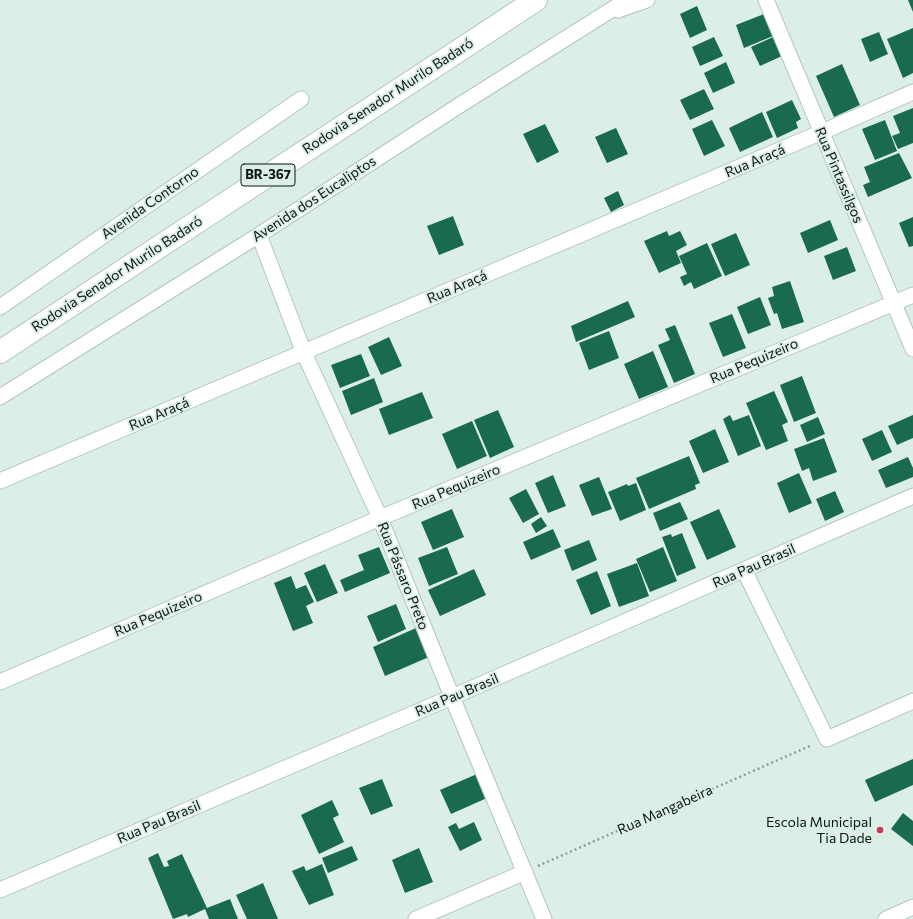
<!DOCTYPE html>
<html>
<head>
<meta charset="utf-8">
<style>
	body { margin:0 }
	canvas { display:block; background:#dcefe6 }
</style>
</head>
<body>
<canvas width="913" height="919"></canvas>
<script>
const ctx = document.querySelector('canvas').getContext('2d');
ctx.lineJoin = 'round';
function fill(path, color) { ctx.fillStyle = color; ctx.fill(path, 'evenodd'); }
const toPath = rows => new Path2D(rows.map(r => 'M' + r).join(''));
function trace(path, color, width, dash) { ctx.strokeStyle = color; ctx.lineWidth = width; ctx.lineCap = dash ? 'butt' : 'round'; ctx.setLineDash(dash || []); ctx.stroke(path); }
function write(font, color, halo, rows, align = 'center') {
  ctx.font = font + ' Commissioner,sans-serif'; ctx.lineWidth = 4; ctx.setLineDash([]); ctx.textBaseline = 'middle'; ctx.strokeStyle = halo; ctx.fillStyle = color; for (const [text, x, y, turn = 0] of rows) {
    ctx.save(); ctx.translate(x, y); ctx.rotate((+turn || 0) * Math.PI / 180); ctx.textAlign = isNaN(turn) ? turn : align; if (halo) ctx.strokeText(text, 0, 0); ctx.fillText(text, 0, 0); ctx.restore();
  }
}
const building = toPath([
	[908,0,913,0,913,12],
	[697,6,707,30,690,38,680,14],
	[764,14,773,36,744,48,736,25],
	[913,28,913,73,903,78,887,39],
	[879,32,888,54,870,62,861,39],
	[714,37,723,56,700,66,692,47],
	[773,37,782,56,760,66,751,47],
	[726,62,735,83,713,93,704,73],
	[842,64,860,105,834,117,816,76],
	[704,89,714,109,690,120,680,100],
	[792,100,801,119,796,122,798,128,777,138,766,112],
	[913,108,913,143,898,149,892,136,900,133,893,116],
	[762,112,773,137,740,152,729,128],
	[712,120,725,146,704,156,692,129],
	[885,120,897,151,875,160,862,129],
	[545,124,559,152,537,163,523,134],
	[616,128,628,154,607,163,595,137],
	[899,153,912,178,868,197,863,185,870,182,864,167],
	[618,191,624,205,611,212,604,198],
	[453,216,464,245,439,255,427,226],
	[913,217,913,246,909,247,899,223],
	[830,220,838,240,808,253,800,233],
	[667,231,669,236,680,231,687,245,676,251,681,263,659,273,644,241],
	[736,233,750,265,725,276,711,244],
	[707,243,722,276,694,289,691,282,684,286,680,277,687,274,679,256],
	[847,247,856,271,833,280,824,256],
	[790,281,804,322,782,329,777,313,774,314,768,298,774,296,772,287],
	[760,297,771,325,748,334,737,307],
	[628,301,635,317,576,342,571,326],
	[732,314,746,348,723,357,709,323],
	[675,325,695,374,674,383,658,345,670,340,665,329],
	[609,331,619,358,589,370,579,343],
	[389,337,402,366,381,375,368,347],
	[653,351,668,387,639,399,624,364],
	[361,354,370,376,340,388,331,365],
	[802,376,816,413,794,422,780,385],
	[374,378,383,402,351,415,342,391],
	[774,391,788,422,782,425,788,441,766,450,746,403],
	[422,392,433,418,389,435,379,409],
	[498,410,514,447,490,458,474,420],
	[730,415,733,421,749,415,761,446,738,456,723,419],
	[913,415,913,438,897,445,888,426],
	[818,417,825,434,807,442,800,425],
	[472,421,487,456,457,469,442,434],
	[715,429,729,462,703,473,689,441],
	[882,430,892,452,872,461,862,439],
	[824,438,837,472,813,481,809,468,802,471,794,449],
	[689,456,700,483,695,485,696,489,649,509,636,478],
	[908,457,913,468,913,477,886,488,878,470],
	[799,473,812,503,789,513,777,483],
	[553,475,566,506,548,513,535,483],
	[599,477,612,509,592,516,579,485],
	[636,483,646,510,620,521,608,492,627,484,628,486],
	[526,489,539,514,523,523,509,498],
	[835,491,844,512,825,521,816,499],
	[680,502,688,519,660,531,653,513],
	[452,509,464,537,433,550,421,522],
	[719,509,736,547,707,560,690,522],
	[541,517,547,526,536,533,531,524],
	[553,529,561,547,531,560,523,542],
	[682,533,696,568,677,576,662,537,671,534,672,537],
	[589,540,597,560,572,571,564,550],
	[379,547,390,573,345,592,340,580,364,570,358,555],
	[447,547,458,574,429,586,418,558],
	[663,547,677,581,650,592,636,559],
	[637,563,649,596,619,607,607,574],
	[325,564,338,593,317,602,304,573],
	[474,569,486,595,440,616,428,590],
	[597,571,611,606,591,615,576,580],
	[291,576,296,589,306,585,314,602,306,606,313,623,293,631,274,583],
	[396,604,406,629,378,642,367,616],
	[416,628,429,657,385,676,373,647],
	[913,759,913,785,875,802,865,780],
	[477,774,487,798,451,814,440,790],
	[382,779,393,806,371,815,359,788],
	[332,800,339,815,333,818,344,842,319,854,301,815],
	[903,813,913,821,913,846,891,829],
	[474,822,482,840,460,851,448,827,456,823,459,829],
	[352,846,358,860,328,873,322,858],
	[419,848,433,882,405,893,392,860],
	[158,853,164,867,169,866,167,861,182,854,207,908,230,899,238,919,209,919,205,909,188,917,187,914,173,919,148,858],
	[322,864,334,895,309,905,292,871,304,866,306,871],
	[263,883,278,919,247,919,236,895]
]);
const path = toPath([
	[538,866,812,745]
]);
const minor = toPath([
	[766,0,913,349],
	[618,10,647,0],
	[259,235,304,353,380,518,452,697,544,919],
	[0,307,301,99],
	[0,397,259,235,463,103,627,0],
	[0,481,822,132,913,92],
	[744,570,827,739,913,701],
	[0,682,380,518,913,295],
	[0,890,452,697,913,496],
	[416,919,525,872],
	[886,919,913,907]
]);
const primary = toPath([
	[0,352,171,239,536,0]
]);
const markers = [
	[880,830,4,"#c8374e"]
];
const shields = [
	[268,175,54]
];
const shieldNames = [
	["BR-367",268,175]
];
const streetNames = [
	["Rodovia Senador Murilo Badaró",388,96,-33],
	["Rua Araçá",755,161,-23],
	["Rua Pintassilgos",839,175,67],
	["Avenida dos Eucaliptos",314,199,-33],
	["Avenida Contorno",150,203,-35],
	["Rodovia Senador Murilo Badaró",117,274,-33],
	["Rua Araçá",457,287,-23],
	["Rua Pequizeiro",754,361,-23],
	["Rua Araçá",159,414,-23],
	["Rua Pequizeiro",456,487,-23],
	["Rua Pau Brasil",754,566,-24],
	["Rua Pássaro Preto",403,576,68],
	["Rua Pequizeiro",158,614,-23],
	["Rua Pau Brasil",457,695,-23],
	["Rua Mangabeira",665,810,-24],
	["Rua Pau Brasil",159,822,-23]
];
const poiNames = [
	["Escola Municipal",872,822],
	["Tia Dade",872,838]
];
fill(building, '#1a6a4f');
trace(minor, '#b3c5bd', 17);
trace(primary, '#b3c5bd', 24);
trace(path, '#8e9d96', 2.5, [2, 3]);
trace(minor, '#fff', 15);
trace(primary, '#fff', 22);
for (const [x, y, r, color] of markers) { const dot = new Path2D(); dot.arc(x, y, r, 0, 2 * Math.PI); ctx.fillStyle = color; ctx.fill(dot); trace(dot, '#dcefe6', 1.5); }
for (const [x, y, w] of shields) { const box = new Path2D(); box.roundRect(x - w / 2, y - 11, w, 22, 3); ctx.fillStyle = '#dcefe6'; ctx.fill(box); trace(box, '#0d1411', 1); }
write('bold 13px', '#0d1411', null, shieldNames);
write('14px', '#0d1411', '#dcefe6', streetNames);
write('14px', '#0d1411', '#dcefe6', poiNames, 'right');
</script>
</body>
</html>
